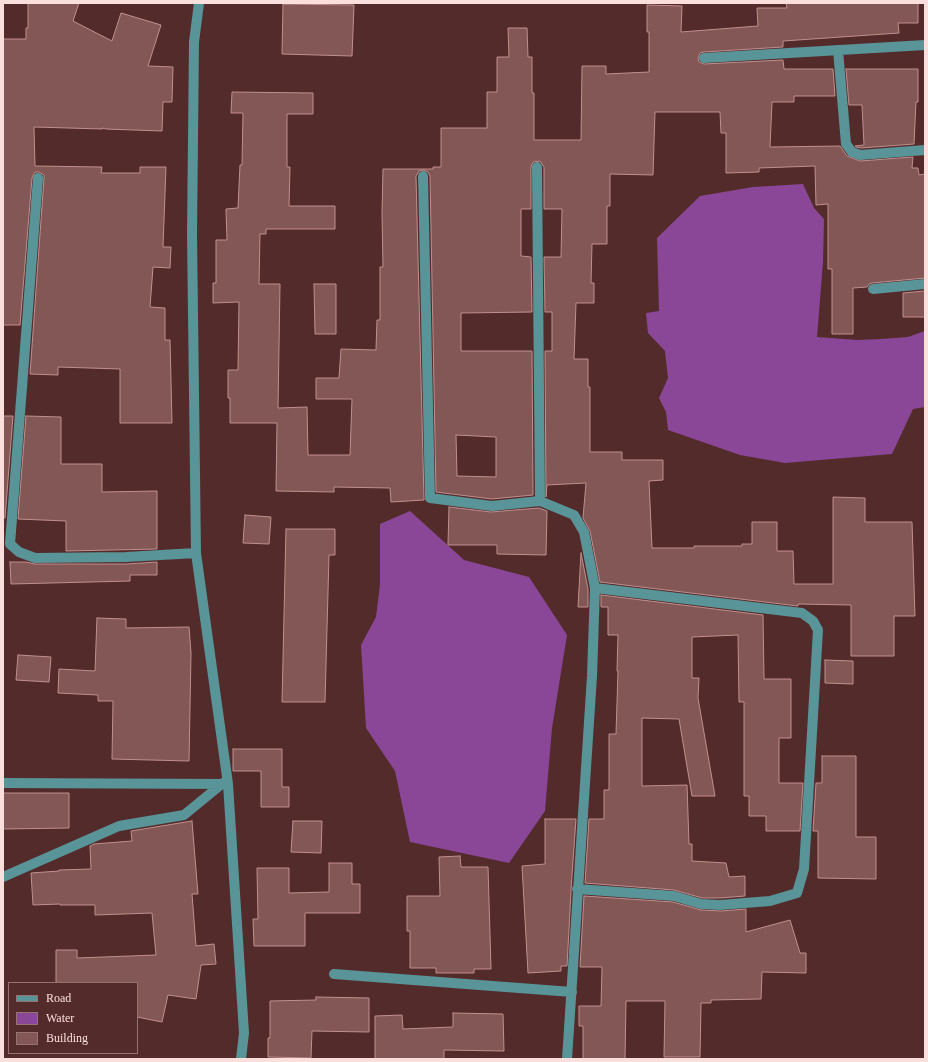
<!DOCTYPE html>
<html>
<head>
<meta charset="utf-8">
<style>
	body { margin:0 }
	#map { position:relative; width:928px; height:1062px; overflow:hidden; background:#542b2b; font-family:"Times New Roman",serif }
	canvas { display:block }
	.frame { position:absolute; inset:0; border:4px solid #fadfdd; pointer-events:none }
	.legend { position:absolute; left:8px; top:982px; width:130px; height:72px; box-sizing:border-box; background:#542b2b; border:1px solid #967372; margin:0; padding:5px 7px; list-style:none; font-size:12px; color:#fadfdd }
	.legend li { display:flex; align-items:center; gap:8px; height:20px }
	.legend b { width:20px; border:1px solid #967372 }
</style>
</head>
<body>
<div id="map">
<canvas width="928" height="1062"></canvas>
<div class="frame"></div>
<ul class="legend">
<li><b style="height:5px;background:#589498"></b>Road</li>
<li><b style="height:11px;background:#8a4797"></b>Water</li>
<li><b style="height:11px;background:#835756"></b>Building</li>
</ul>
</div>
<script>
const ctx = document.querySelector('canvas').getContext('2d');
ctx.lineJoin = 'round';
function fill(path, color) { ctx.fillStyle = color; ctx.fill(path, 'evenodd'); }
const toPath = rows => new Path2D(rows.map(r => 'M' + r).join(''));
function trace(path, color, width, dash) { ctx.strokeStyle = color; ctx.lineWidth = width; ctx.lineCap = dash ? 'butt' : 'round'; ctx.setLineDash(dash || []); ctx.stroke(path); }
const water = toPath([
	[803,184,814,208,824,219,823,262,817,337,857,340,881,339,908,337,925,331,925,407,913,409,892,454,785,463,740,455,668,430,666,412,659,398,668,378,665,351,648,333,646,313,659,311,657,238,700,196,753,187],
	[410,511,464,560,529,577,567,635,552,728,545,811,509,863,410,842,395,771,366,728,361,645,376,617,380,585,380,524]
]);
const building = toPath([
	[28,3,79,3,73,21,112,41,121,13,161,25,148,66,173,67,172,102,163,102,162,131,106,129,102,128,102,129,34,127,35,166,102,167,101,173,140,173,140,167,166,167,163,247,171,247,170,268,153,267,150,307,165,308,165,340,170,340,172,423,120,423,120,369,58,367,58,375,30,374,44,178,44,175,39,172,35,172,32,178,20,325,3,325,3,39,26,39,26,28,28,28,28,3],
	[786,3,918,3,918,23,898,23,899,33,783,41,783,47,704,52,700,53,698,58,699,62,704,64,783,60,784,69,833,69,835,96,794,96,794,102,772,102,770,147,840,146,847,156,860,161,913,157,912,168,918,168,919,175,925,174,925,278,872,283,869,284,867,287,853,288,853,334,832,334,832,269,828,269,828,204,816,205,815,166,759,168,759,172,726,173,726,133,721,133,720,112,655,112,653,175,610,174,610,206,607,206,607,244,592,244,591,283,594,283,594,303,576,303,574,359,588,359,588,387,590,387,590,452,622,452,622,460,663,460,663,480,649,481,652,548,694,548,694,546,742,546,742,544,752,544,752,522,777,522,777,551,793,551,794,584,833,584,833,497,865,498,865,522,912,522,915,616,894,616,894,656,851,656,851,605,798,604,798,606,600,582,590,531,583,518,586,483,547,485,546,497,545,351,552,351,552,312,545,312,544,257,561,257,562,209,544,209,544,167,540,161,533,162,531,167,531,209,521,209,521,256,531,257,532,312,461,313,461,351,532,351,533,495,492,499,436,492,430,176,428,172,423,170,419,171,416,176,424,500,391,502,390,488,334,487,334,492,276,491,277,423,230,423,230,398,228,398,228,370,238,370,239,302,213,303,213,283,216,283,216,240,227,240,226,209,238,208,240,165,242,165,243,113,231,113,232,92,313,93,313,114,287,114,287,167,290,167,289,206,335,206,335,229,266,229,266,234,260,234,259,284,280,284,278,408,307,407,308,455,350,455,352,399,316,399,316,378,339,378,341,349,376,350,377,320,380,320,380,267,383,267,382,213,383,169,433,169,433,167,441,167,441,128,487,128,487,92,497,92,497,57,509,57,508,28,527,28,528,57,532,57,532,93,534,93,534,140,581,140,582,66,606,66,606,74,649,72,649,32,647,32,647,5,682,6,681,32,758,26,757,8,787,8,786,3],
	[456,435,496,437,496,477,457,476,456,435],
	[283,4,354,5,352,56,282,54,283,4],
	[846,69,918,69,918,102,916,102,914,144,861,148,856,147,855,146,864,145,862,105,849,105,846,69],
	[314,284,336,284,336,334,315,334,314,284],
	[925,291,925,317,903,317,903,293,925,291],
	[3,416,13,416,5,518,3,518,3,416],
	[26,416,61,417,61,464,102,464,102,492,157,491,157,549,66,551,66,521,18,519,26,416],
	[449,507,491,512,539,508,547,511,546,555,497,554,497,545,448,545,449,507],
	[245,515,271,517,269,544,243,543,245,515],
	[286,529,335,529,335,555,329,555,325,702,282,702,286,529],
	[581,553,588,589,588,607,578,607,581,553],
	[10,562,26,562,35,564,126,564,157,562,157,575,130,575,130,581,11,584,10,562],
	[601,595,763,615,764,679,791,679,791,738,779,738,779,783,803,783,800,831,766,831,766,816,749,816,749,796,744,796,744,702,739,702,738,635,692,637,692,678,699,678,698,698,715,796,692,796,679,719,642,718,642,786,687,785,689,844,692,844,692,861,726,863,729,877,745,876,745,896,720,898,702,898,674,890,585,883,589,819,604,819,604,790,609,790,609,734,616,734,618,671,617,671,618,635,608,635,608,607,601,607,601,595],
	[97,618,126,619,126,628,189,627,191,653,189,761,112,759,113,701,98,701,98,695,58,693,59,669,95,671,97,618],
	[18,655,51,657,49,682,16,680,18,655],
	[825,660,853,661,853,684,825,683,825,660],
	[233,749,282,749,282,787,289,787,289,807,261,807,261,771,233,771,233,749],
	[822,756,856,756,856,837,876,837,876,879,818,878,818,831,813,831,816,783,822,783,822,756],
	[3,793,69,793,69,828,3,829,3,793],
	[545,819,576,819,571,889,571,892,567,966,561,966,561,971,528,973,522,866,545,864,545,819],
	[192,821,198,894,192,894,196,946,214,944,216,964,201,965,196,999,168,995,162,1022,137,1017,137,983,56,983,56,950,77,950,77,958,156,955,152,913,95,915,95,905,60,905,60,904,33,905,31,873,59,871,59,870,91,869,90,846,94,844,132,841,131,831,192,821],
	[293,821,322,821,321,853,291,852,293,821],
	[460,856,461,867,488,867,491,969,474,969,474,973,436,973,436,968,410,968,410,931,407,931,407,896,440,896,439,857,460,856],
	[329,863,352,863,352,884,360,884,360,913,305,913,305,946,254,946,253,919,258,919,257,868,289,868,289,893,329,892,329,863],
	[584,896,673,902,701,910,721,911,746,909,746,932,790,920,800,953,806,953,806,973,762,972,761,999,711,1000,711,1003,701,1003,700,1057,664,1057,665,1001,626,1001,625,1059,583,1059,583,1026,579,1026,579,1006,601,1006,602,967,580,967,584,896],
	[316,997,369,998,369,1032,312,1031,311,1058,268,1057,268,1038,270,1038,270,1001,316,1000,316,997],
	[453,1013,503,1014,504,1051,444,1050,444,1059,375,1059,375,1016,402,1015,403,1029,453,1027,453,1013]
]);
const minor = toPath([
	[199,3,194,42,192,234,196,553,228,784,244,1033,241,1059],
	[838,50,846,144,852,152,860,155,925,150],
	[704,58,925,45],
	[537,167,540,501],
	[423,176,430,498,492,506,540,501,574,515,584,532,595,588,592,676,567,1059],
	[38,178,10,544,19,552,35,558,126,557,196,553],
	[873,289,925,284],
	[3,783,226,784],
	[3,877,119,826,184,815,223,783],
	[577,889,674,896,701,904,720,905,770,901,797,893,804,869,818,630,813,621,802,613,595,588],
	[334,974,572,992]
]);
fill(water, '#8a4797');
fill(building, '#835756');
trace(building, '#c0908e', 1);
trace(minor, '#589498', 10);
</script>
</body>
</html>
